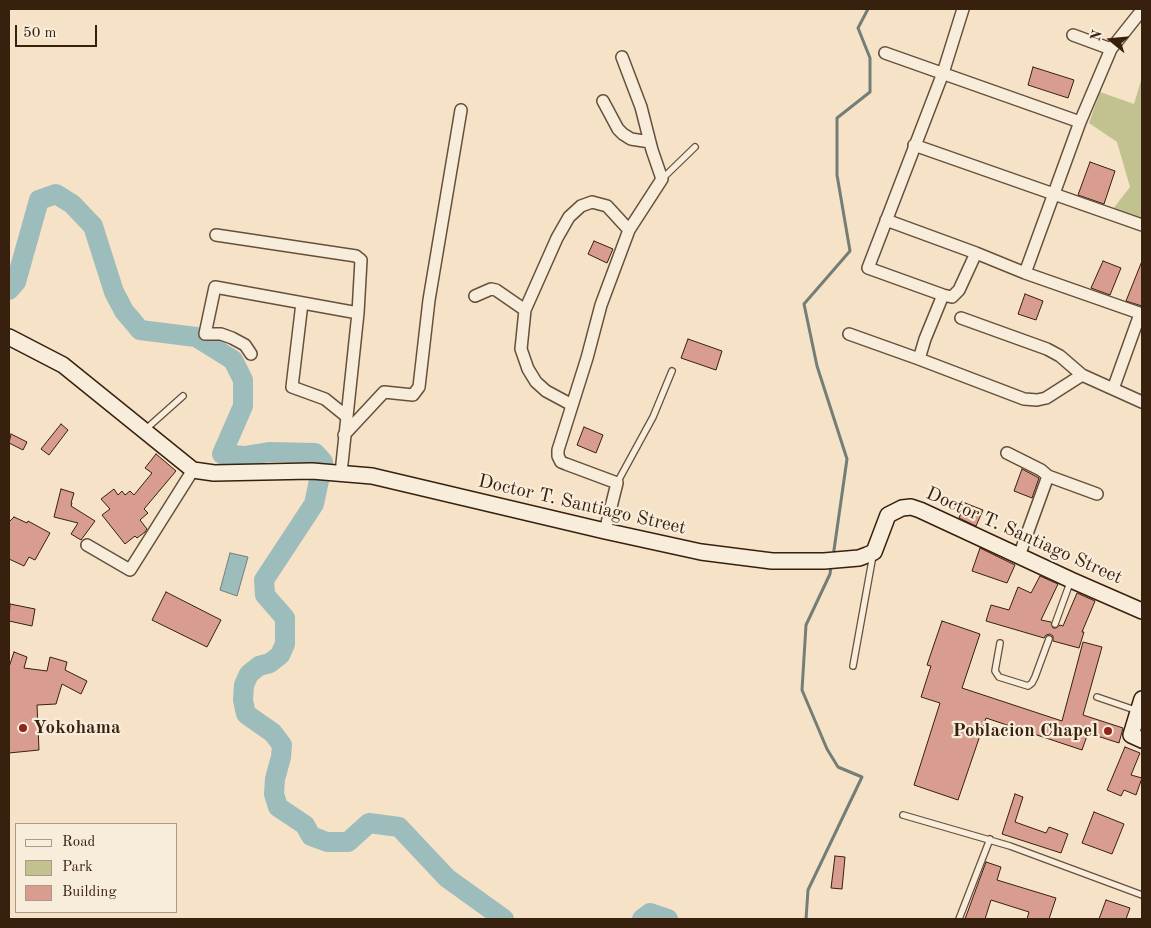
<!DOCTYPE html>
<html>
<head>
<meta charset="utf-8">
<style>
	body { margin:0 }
	#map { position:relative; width:1151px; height:928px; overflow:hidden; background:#f5e2c7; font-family:"Old Standard TT",serif }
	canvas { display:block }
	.frame { position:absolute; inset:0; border:10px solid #37200e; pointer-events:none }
	.legend { position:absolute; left:15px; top:823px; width:162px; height:90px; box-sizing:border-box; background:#f8ecdb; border:1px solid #ab9a89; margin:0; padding:6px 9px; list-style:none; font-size:15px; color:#37200e }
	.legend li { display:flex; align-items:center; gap:10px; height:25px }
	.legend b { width:25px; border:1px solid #ab9a89 }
	.north { position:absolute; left:1086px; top:15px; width:50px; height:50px; -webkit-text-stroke:4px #f8ecdb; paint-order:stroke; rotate:287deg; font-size:14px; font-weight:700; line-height:20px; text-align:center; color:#37200e }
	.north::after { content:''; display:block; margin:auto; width:18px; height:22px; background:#37200e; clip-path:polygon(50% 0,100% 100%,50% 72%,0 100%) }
	.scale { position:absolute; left:15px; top:25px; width:82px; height:22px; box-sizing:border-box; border:2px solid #37200e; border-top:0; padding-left:6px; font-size:15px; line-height:18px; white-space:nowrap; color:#37200e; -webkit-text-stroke:4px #f8ecdb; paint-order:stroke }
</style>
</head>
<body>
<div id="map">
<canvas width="1151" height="928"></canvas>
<div class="frame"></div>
<ul class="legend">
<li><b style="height:6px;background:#f8ecdb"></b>Road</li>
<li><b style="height:14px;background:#c2c291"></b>Park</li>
<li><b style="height:14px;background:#d99d8f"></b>Building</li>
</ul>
<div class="north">N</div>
<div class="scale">50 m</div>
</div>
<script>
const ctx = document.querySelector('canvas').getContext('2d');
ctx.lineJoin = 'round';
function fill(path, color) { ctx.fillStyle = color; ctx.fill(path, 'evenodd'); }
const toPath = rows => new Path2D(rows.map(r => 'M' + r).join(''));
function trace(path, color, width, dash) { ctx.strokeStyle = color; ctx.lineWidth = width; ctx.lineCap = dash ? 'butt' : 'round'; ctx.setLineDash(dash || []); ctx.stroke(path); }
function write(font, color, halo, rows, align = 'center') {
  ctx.font = font + ' "Old Standard TT",serif'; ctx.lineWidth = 4.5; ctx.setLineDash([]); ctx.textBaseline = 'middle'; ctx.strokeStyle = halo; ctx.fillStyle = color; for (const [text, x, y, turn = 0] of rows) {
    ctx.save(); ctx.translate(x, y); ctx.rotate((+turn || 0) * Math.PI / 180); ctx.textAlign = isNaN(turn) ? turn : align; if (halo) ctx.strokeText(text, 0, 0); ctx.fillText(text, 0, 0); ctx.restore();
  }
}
const green = toPath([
	[1142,77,1142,225,1112,210,1130,187,1117,142,1089,123,1100,92,1134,104]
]);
const water = toPath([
	[230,553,248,557,237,596,220,590,230,553]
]);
const stream = toPath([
	[833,557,847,459,817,366,804,304,850,251,837,175,837,118,870,92,870,58,858,28,868,9],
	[806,919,808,890,862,777,838,767,827,749,802,690,806,625,830,574,831,566]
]);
const river = toPath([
	[9,290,16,282,39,200,56,194,72,204,93,226,114,292,124,311,140,330,196,337,233,360,243,380,243,406,222,454,244,456,269,452,315,453,323,462,314,504,264,580,265,595,285,618,285,644,280,655,270,663,259,666,249,674,244,685,243,700,246,714,273,733,282,745,281,757,275,779,274,794,278,807,305,825,311,836,327,842,348,842,369,823,399,827,447,878,504,919],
	[642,919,650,913,668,919]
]);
const building = toPath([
	[1033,67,1074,80,1068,98,1028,85,1033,67],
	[1090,162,1115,171,1104,204,1078,195,1090,162],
	[594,241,613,249,607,263,588,254,594,241],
	[1103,261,1121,268,1110,295,1091,288,1103,261],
	[1142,261,1142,306,1126,301,1142,261],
	[1025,294,1043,301,1036,320,1018,314,1025,294],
	[688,339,722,351,716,370,681,358,688,339],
	[61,424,68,430,49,455,41,449,61,424],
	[584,427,603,435,596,453,577,445,584,427],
	[11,434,27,442,23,450,9,443,11,434],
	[156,454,176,471,144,509,148,513,140,520,147,529,145,532,137,538,135,536,125,544,102,515,110,509,101,499,114,489,118,495,122,491,125,495,130,491,134,495,152,473,145,468,156,454],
	[1022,469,1039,478,1032,498,1014,491,1022,469],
	[61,489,74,493,71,503,72,503,71,506,95,521,81,540,71,534,78,523,54,517,61,489],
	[965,503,983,510,976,526,959,518,965,503],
	[14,517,27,523,28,521,50,533,35,560,29,557,24,566,9,559,9,522,14,517],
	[980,548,1015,565,1007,583,972,571,980,548],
	[1040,576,1058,584,1041,620,1051,622,1053,628,1056,628,1060,625,1063,626,1077,593,1095,601,1082,632,1084,632,1079,648,1053,641,1053,636,1050,634,1046,635,1044,638,986,621,991,605,1009,610,1018,587,1031,593,1040,576],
	[166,592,221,620,207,647,152,620,166,592],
	[10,604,35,609,32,626,9,621,10,604],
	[942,621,980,634,962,688,1062,721,1083,642,1102,647,1083,715,1123,728,1119,743,1088,733,1082,750,986,718,958,800,914,785,940,703,921,697,931,666,927,665,942,621],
	[14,652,27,657,24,668,47,671,50,657,67,662,65,670,87,681,81,694,62,684,56,704,37,705,39,750,9,753,9,667,14,652],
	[1125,747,1140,753,1131,775,1142,778,1136,795,1124,790,1121,796,1107,790,1125,747],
	[1015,794,1023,797,1015,822,1046,833,1049,827,1068,834,1061,853,1002,834,1015,794],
	[1094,812,1124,824,1112,854,1082,843,1094,812],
	[835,856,845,857,842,889,831,888,835,856],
	[986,862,1001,867,997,880,1056,898,1049,919,1027,919,1029,912,991,900,985,919,965,919,986,862],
	[1106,900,1130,908,1126,919,1099,919,1106,900]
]);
const lane = toPath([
	[662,179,695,147],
	[146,429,183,396],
	[617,483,653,417,672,371],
	[1055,624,1071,580],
	[1000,643,995,671,999,677,1028,686,1032,683,1035,677,1049,639],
	[853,666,873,555],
	[1097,697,1138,711],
	[903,815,1010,846,1142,895],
	[959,919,990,839]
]);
const street = toPath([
	[963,9,943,73,868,268,943,295,952,297,959,290,976,253],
	[1073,35,1111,49],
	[885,53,1080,122],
	[603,101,618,129,623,134,631,139,650,142],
	[914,145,1142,225],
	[886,220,976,253,1025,273,1142,314],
	[216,235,356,256,361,260,358,313,341,473],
	[1025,273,1080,122,1111,49,1142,10],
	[943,295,925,339,919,359,1024,399,1037,400,1046,398,1082,375,1142,402],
	[475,296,491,289,496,290,525,310],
	[302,303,292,387,325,399,346,416],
	[961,318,1047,349,1060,356,1082,375],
	[849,334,919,359],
	[251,354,245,345,232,338,221,334,205,334,215,287,358,313],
	[1113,389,1140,314],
	[572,405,546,391,536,382,528,369,521,349,525,310,557,238,569,217,581,206,592,202,607,206,629,230],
	[344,435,384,392,413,395,419,387,429,300,461,110],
	[1007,453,1041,470,1048,476],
	[605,531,617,483,566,464,561,462,558,456,558,450,587,358,601,305,629,230,662,179,652,150,641,107,622,57],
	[87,545,130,570,193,470],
	[1019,556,1048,476,1097,494]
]);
const secondary = toPath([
	[9,337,63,365,193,470,214,473,312,471,372,476,605,531,701,552,772,561,824,561,859,558,867,555,874,552,888,515,902,508,911,507,920,510,1071,580,1142,611],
	[1142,699,1131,735,1142,740]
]);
const markers = [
	[23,728,5,"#8f2418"],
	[1108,731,5,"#8f2418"]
];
const streetNames = [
	["Doctor T. Santiago Street",582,505,13],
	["Doctor T. Santiago Street",1024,536,24]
];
const poiNames = [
	["Yokohama",33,728],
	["Poblacion Chapel",1098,731,"right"]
];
fill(green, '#c2c291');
fill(water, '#9dbcbc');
trace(water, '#747e76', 1);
trace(stream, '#747e76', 3);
trace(river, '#9dbcbc', 20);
fill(building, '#d99d8f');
trace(building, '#37200e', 1);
trace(lane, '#66503c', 8);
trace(street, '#66503c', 14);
trace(secondary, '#37200e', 18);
trace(lane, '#f8ecdb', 5.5);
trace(street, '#f8ecdb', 11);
trace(secondary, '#f8ecdb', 15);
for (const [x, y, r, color] of markers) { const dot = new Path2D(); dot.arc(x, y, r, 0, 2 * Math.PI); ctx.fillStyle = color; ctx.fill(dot); trace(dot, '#f8ecdb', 2); }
write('19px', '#37200e', '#f8ecdb', streetNames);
write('bold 19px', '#37200e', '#f8ecdb', poiNames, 'left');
</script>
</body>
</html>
